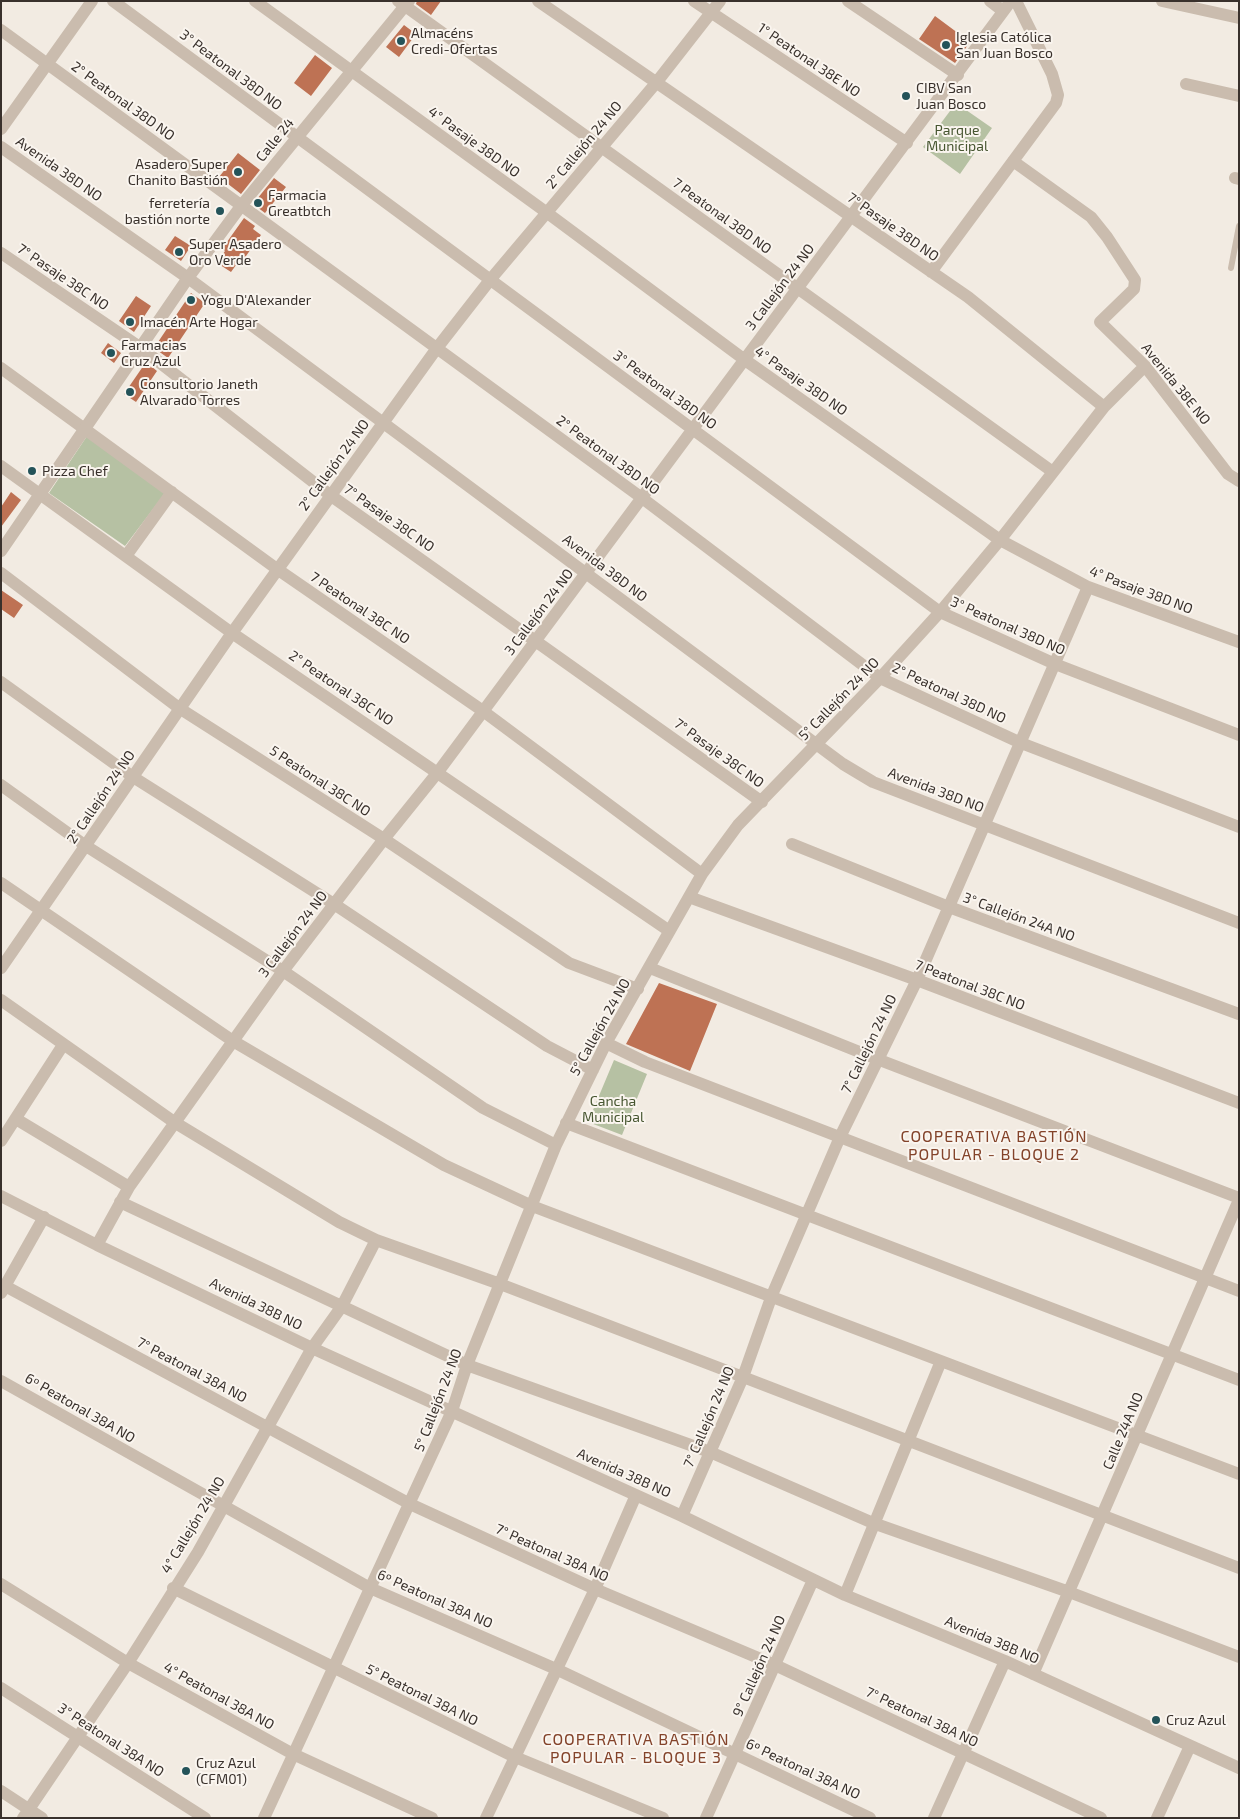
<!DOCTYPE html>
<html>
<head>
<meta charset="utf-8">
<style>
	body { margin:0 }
	#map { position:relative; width:1240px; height:1819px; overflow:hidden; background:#f2ebe2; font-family:"Exo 2",sans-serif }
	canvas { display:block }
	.frame { position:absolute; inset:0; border:2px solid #39312c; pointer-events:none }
</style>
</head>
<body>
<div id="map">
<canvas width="1240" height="1819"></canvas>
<div class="frame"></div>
</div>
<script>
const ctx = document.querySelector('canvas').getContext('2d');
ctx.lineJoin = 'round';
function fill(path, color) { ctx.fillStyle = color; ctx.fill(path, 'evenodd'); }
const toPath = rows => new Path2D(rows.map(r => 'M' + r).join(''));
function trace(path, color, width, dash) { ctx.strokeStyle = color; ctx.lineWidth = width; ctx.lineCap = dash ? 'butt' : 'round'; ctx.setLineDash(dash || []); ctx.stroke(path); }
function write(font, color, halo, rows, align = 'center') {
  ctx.font = font + ' "Exo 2",sans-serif'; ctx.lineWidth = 4; ctx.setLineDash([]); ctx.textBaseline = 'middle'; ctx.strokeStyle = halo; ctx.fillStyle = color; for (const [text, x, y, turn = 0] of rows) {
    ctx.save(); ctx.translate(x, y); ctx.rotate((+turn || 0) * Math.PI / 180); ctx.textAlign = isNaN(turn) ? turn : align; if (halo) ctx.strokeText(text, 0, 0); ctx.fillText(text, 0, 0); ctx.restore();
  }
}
const green = toPath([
	[956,103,992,128,960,174,923,147],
	[87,436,166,492,125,546,49,493],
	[614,1060,647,1074,622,1135,588,1122]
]);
const building = toPath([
	[417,1,441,1,431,15,416,4],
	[935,16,970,42,955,63,919,39],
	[404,25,416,34,399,57,386,47],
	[315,55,332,68,311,96,294,83],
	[238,153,260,170,241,194,219,177],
	[274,178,286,187,265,213,253,204],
	[244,218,255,226,253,229,261,235,241,263,239,261,231,272,217,263,225,251,222,249],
	[175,236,191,246,181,261,165,250],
	[191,293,205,303,168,358,154,348],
	[136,296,151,306,134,332,119,321],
	[108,343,121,353,114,363,101,353],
	[146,362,157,371,136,402,124,394],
	[11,492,21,500,1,527,1,507],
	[1,590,23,605,14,618,1,609],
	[659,983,717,1004,690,1071,626,1044]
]);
const service = toPath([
	[1231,268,1239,226]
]);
const minor = toPath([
	[113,1,940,612,1055,664,1239,735],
	[255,1,546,212,745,360,1000,540,1088,587,1239,642],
	[398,1,1053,472],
	[538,1,968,297,1104,407],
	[694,1,907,143],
	[848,1,958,75],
	[990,1,1003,11],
	[1162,1,1239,18],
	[1,30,642,498,880,678,1021,743,1239,827],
	[1186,84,1239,96],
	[1,129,92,1],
	[1,147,188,278,843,764,873,782,1239,923],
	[1013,161,1091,217,1107,237,1135,280,1134,289,1100,322,1145,366,1228,474,1239,481],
	[1235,178,1239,179],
	[1,253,141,348,330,495,762,802],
	[931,272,1056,103,1058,95,1052,74,1016,1],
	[1,368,277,569,483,711,702,874],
	[1,466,232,633,668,930],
	[126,556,172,492],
	[1,573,179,708,384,839,569,963,638,989],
	[1,682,133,777,334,904,547,1046,593,1070],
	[1,785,86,846,283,971,483,1108,556,1145],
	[792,844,949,907,1239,1014],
	[1,883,233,1041,444,1165,532,1206,1239,1474],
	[689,897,917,980,1239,1103],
	[1,968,232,633,437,348,490,280,656,83,720,1],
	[650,968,877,1059,1239,1198],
	[1,1000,174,1122,339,1222,376,1240,500,1284,743,1377,1239,1568],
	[606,1043,645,1062,1239,1291],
	[16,1119,129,1187],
	[566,1123,1239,1380],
	[1,1141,63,1045],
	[1,1196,97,1245,312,1348,682,1516,845,1595,1005,1661,1239,1768],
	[120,1202,467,1365,710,1452,873,1523,1069,1592,1239,1657],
	[97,1245,129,1187,283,971,384,839,438,772,1011,1],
	[5,1286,410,1504,595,1589,775,1665,1101,1818],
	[1,1293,44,1217],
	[1,1381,370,1588,556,1669,870,1818],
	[682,1516,743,1377,772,1295,840,1137,917,980,1088,587],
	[1,1584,128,1663,293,1754,432,1818],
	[173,1588,515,1757,663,1818],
	[845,1595,941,1361],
	[1033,1674,1239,1200],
	[1,1688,205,1818],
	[1,1791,42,1818],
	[23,1818,128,1663,198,1552,312,1348,342,1306,376,1240],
	[264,1818,452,1411,467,1365,556,1145,606,1043,702,874,738,825,880,678,940,612,1000,540,1104,407,1145,366],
	[486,1818,595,1589,636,1495],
	[706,1818,813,1580],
	[934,1818,1005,1661],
	[1157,1818,1190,1746]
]);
const tertiary = toPath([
	[1,551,188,278,241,206,409,1]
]);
const markers = [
	[401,41,5,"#245359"],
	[946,45,5,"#245359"],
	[906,96,5,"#245359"],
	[238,172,5,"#245359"],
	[258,203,5,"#245359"],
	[220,211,5,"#245359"],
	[179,252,5,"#245359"],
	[191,300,5,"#245359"],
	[130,322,5,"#245359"],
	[111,353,5,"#245359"],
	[130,392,5,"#245359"],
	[32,471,5,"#245359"],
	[1156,1720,5,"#245359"],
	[186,1771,5,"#245359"]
];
const poiNames = [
	["Almacéns",411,33],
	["Credi-Ofertas",411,49],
	["Iglesia Católica",956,37],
	["San Juan Bosco",956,53],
	["CIBV San",916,88],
	["Juan Bosco",916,104],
	["Asadero Super",228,164,"right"],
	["Chanito Bastión",228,180,"right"],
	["Farmacia",268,195],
	["Greatbtch",268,211],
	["ferretería",210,203,"right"],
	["bastión norte",210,219,"right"],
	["Super Asadero",189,244],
	["Oro Verde",189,260],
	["Yogu D'Alexander",201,300],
	["Imacén Arte Hogar",140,322],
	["Farmacias",121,345],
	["Cruz Azul",121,361],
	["Consultorio Janeth",140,384],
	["Alvarado Torres",140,400],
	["Pizza Chef",42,471],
	["Cruz Azul",1166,1720],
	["Cruz Azul",196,1763],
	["(CFM01)",196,1779]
];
const streetNames = [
	["1° Peatonal 38E NO",809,60,34],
	["3° Peatonal 38D NO",231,70,37],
	["2° Peatonal 38D NO",123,101,36],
	["Calle 24",275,140,-51],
	["4° Pasaje 38D NO",474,142,36],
	["2° Callejón 24 NO",584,145,-50],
	["Avenida 38D NO",59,169,35],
	["7 Peatonal 38D NO",722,216,36],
	["7° Pasaje 38D NO",893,227,35],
	["7° Pasaje 38C NO",63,277,34],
	["3 Callejón 24 NO",780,287,-53],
	["4° Pasaje 38D NO",801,381,35],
	["Avenida 38E NO",1176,384,51],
	["3° Peatonal 38D NO",665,390,36],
	["2° Peatonal 38D NO",608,455,36],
	["2° Callejón 24 NO",334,465,-54],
	["7° Pasaje 38C NO",389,518,35],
	["Avenida 38D NO",605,568,37],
	["4° Pasaje 38D NO",1141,590,21],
	["7 Peatonal 38C NO",360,608,34],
	["3 Callejón 24 NO",539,612,-53],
	["3° Peatonal 38D NO",1008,626,24],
	["2° Peatonal 38C NO",341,688,34],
	["2° Peatonal 38D NO",949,693,25],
	["5° Callejón 24 NO",839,699,-46],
	["7° Pasaje 38C NO",719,753,36],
	["5 Peatonal 38C NO",320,781,33],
	["Avenida 38D NO",936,790,21],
	["2° Callejón 24 NO",101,797,-56],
	["3° Callejón 24A NO",1019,917,20],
	["3 Callejón 24 NO",293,934,-53],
	["7 Peatonal 38C NO",970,985,21],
	["5° Callejón 24 NO",600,1027,-61],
	["7° Callejón 24 NO",869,1044,-64],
	["Avenida 38B NO",256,1304,26],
	["7° Peatonal 38A NO",192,1370,28],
	["5° Callejón 24 NO",438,1400,-69],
	["6º Peatonal 38A NO",80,1408,30],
	["7° Callejón 24 NO",709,1417,-67],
	["Calle 24A NO",1123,1431,-67],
	["Avenida 38B NO",624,1473,24],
	["4° Callejón 24 NO",193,1525,-59],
	["7° Peatonal 38A NO",552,1553,24],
	["6º Peatonal 38A NO",435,1599,24],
	["Avenida 38B NO",992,1640,23],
	["9° Callejón 24 NO",759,1666,-66],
	["5° Peatonal 38A NO",422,1695,26],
	["4° Peatonal 38A NO",219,1696,29],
	["7° Peatonal 38A NO",922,1717,25],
	["3° Peatonal 38A NO",111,1740,33],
	["6º Peatonal 38A NO",803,1769,25]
];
const parkNames = [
	["Parque",957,130],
	["Municipal",957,146],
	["Cancha",613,1101],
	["Municipal",613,1117]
];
const quarterNames = [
	["COOPERATIVA BASTIÓN",994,1137],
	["POPULAR - BLOQUE 2",994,1155],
	["COOPERATIVA BASTIÓN",636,1740],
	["POPULAR - BLOQUE 3",636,1758]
];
fill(green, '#b6c1a3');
fill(building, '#be7254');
trace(service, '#cabcae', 6);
trace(minor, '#cabcae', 12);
trace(tertiary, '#cabcae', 12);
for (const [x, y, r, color] of markers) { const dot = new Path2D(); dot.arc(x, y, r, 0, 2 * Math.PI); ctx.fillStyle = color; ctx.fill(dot); trace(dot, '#faf5ef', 2); }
write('14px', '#39312c', '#faf5ef', poiNames, 'left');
write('14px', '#39312c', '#faf5ef', streetNames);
write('14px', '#475631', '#faf5ef', parkNames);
ctx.letterSpacing = '1px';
write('16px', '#83432a', '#faf5ef', quarterNames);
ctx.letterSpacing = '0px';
</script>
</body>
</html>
